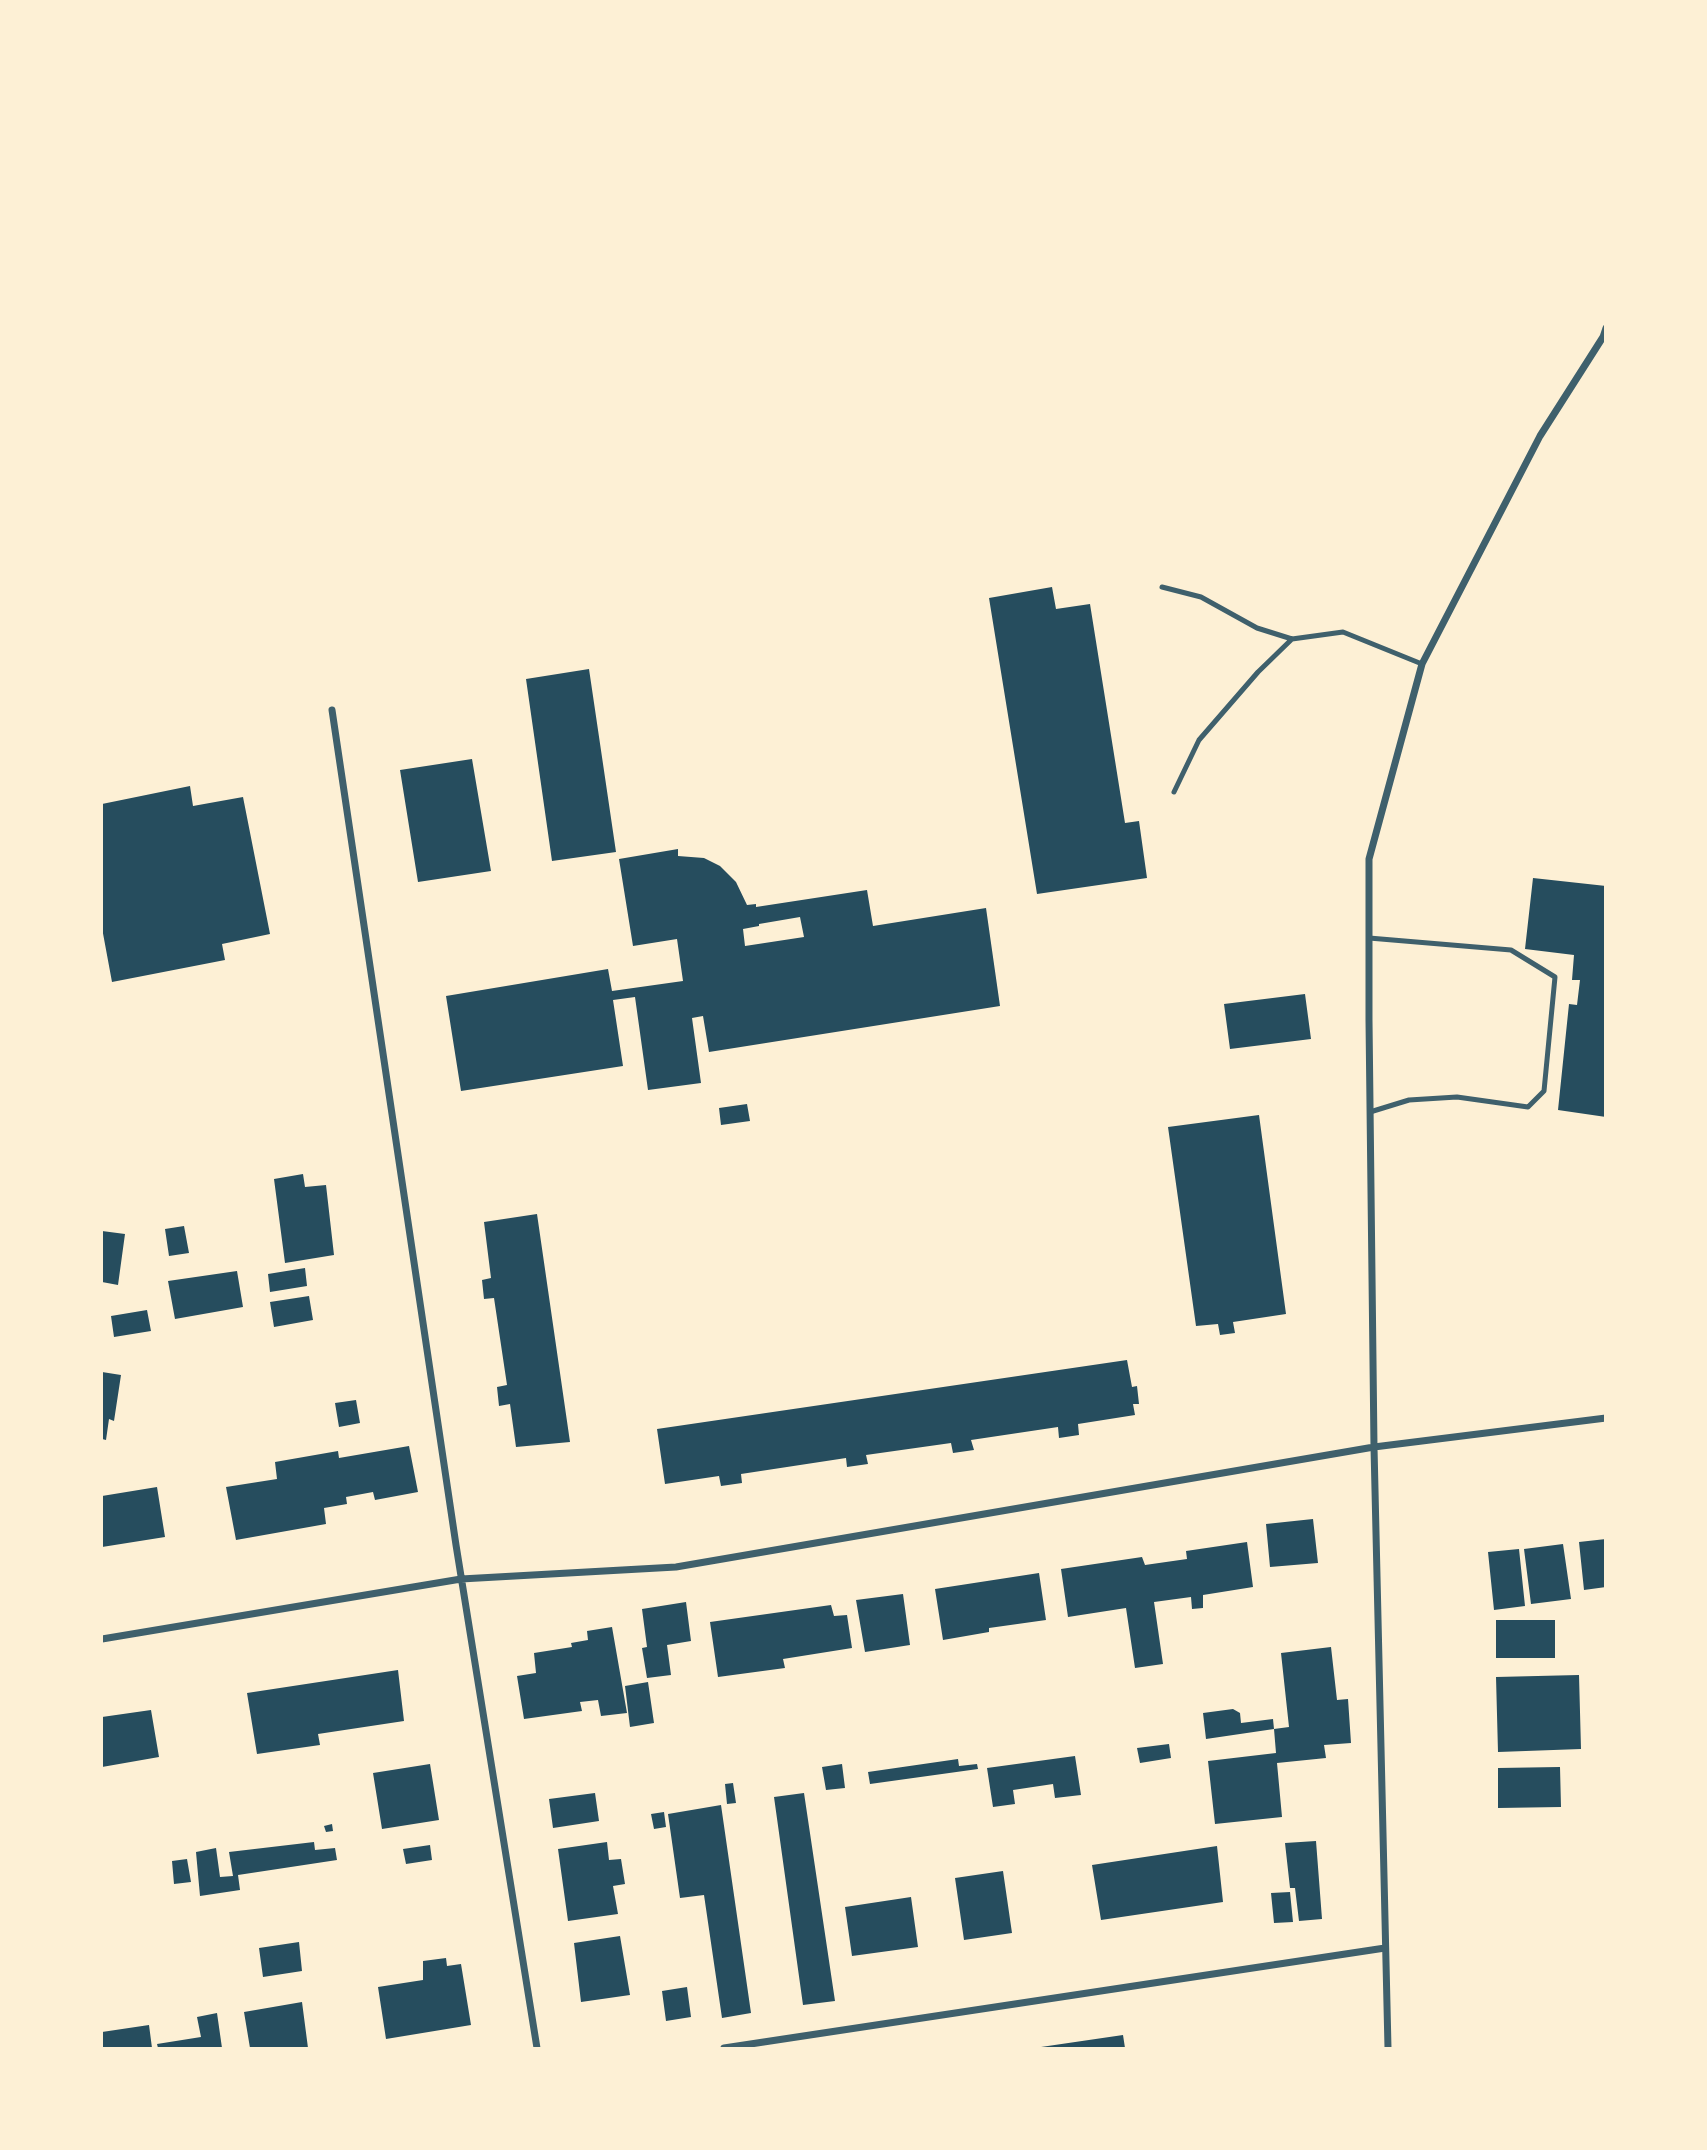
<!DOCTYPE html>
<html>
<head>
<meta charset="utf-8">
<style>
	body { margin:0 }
	#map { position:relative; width:1707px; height:2150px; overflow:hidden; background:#fdf0d5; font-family:"Noto Serif",serif }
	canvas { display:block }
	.frame { position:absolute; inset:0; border:103px solid #fdf0d5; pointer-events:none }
</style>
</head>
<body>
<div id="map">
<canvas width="1707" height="2150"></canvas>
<div class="frame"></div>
</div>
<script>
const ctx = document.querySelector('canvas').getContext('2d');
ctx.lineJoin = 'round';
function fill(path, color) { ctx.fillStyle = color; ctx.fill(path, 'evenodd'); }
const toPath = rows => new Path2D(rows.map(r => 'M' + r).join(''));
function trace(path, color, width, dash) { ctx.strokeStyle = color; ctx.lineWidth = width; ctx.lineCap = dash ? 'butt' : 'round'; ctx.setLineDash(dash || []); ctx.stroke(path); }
const building = toPath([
	[1052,587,1056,609,1090,604,1125,823,1139,821,1147,878,1037,894,989,598],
	[589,669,616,852,552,861,526,679],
	[472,759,491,871,418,882,400,770],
	[190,786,193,806,243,797,270,934,222,944,225,960,112,982,102,928,102,804],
	[678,849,678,856,704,858,720,866,736,882,747,905,756,904,756,907,867,890,873,926,986,908,1000,1006,709,1052,703,1016,692,1018,701,1083,648,1090,635,997,613,1000,623,1066,461,1091,446,996,608,969,612,991,683,981,677,939,633,946,619,859],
	[800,917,804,937,745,946,743,929,759,926,759,924],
	[1533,878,1606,886,1606,1117,1558,1110,1569,1004,1577,1005,1580,980,1572,980,1574,955,1525,949],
	[1305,994,1311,1039,1230,1049,1224,1004],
	[747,1104,750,1121,721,1125,719,1108],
	[1259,1115,1286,1314,1233,1322,1235,1333,1220,1335,1218,1324,1196,1326,1168,1127],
	[303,1174,305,1187,326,1185,334,1255,285,1263,274,1179],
	[537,1214,570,1442,516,1447,510,1404,499,1406,497,1387,507,1385,494,1298,484,1299,482,1280,491,1278,484,1222],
	[184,1226,189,1253,169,1256,165,1229],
	[102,1231,125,1234,118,1285,102,1282],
	[305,1268,307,1286,270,1292,268,1274],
	[237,1271,243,1307,175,1319,168,1281],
	[309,1296,313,1320,274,1327,270,1302],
	[147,1310,151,1331,114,1337,111,1316],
	[1127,1360,1132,1387,1137,1386,1139,1404,1133,1404,1135,1415,1078,1424,1079,1435,1059,1438,1058,1427,971,1440,974,1450,953,1453,951,1443,866,1455,868,1464,847,1467,846,1458,741,1474,742,1483,721,1486,719,1476,665,1484,657,1429],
	[102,1372,121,1375,114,1421,109,1419,106,1440,102,1439],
	[356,1400,360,1423,339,1427,335,1403],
	[409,1446,418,1492,375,1500,373,1492,346,1497,347,1504,324,1508,326,1524,236,1540,226,1487,277,1479,275,1462,338,1451,339,1458],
	[157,1487,165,1537,102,1547,102,1496],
	[1313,1519,1318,1563,1270,1567,1266,1524],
	[1606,1539,1606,1587,1584,1590,1579,1542],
	[1247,1542,1253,1587,1203,1595,1203,1608,1192,1609,1191,1597,1154,1602,1163,1664,1135,1668,1126,1608,1068,1617,1061,1569,1142,1557,1145,1565,1187,1559,1186,1551],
	[1563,1544,1571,1599,1531,1604,1524,1549],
	[1519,1549,1525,1606,1494,1610,1488,1552],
	[1039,1573,1046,1620,989,1628,989,1632,943,1640,935,1589],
	[903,1594,910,1645,865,1652,856,1600],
	[686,1602,691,1641,667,1645,671,1675,647,1678,642,1648,647,1647,642,1609],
	[831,1605,834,1616,847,1615,852,1648,783,1659,785,1668,718,1677,710,1622],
	[1496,1620,1555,1620,1555,1658,1496,1658],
	[612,1627,627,1713,601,1716,598,1700,580,1702,582,1711,524,1719,517,1676,536,1673,534,1653,572,1647,571,1643,588,1640,587,1631],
	[1331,1647,1337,1700,1348,1699,1351,1743,1324,1745,1326,1758,1277,1763,1282,1817,1215,1824,1208,1761,1276,1753,1274,1729,1289,1727,1281,1653],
	[398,1670,404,1721,318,1734,320,1745,257,1754,247,1693],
	[1579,1675,1581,1749,1498,1752,1496,1677],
	[648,1682,654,1723,630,1727,625,1686],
	[1233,1709,1240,1713,1241,1723,1273,1719,1274,1729,1206,1739,1203,1713],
	[151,1710,159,1757,102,1767,102,1717],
	[1169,1744,1171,1758,1140,1763,1137,1748],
	[1075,1756,1081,1795,1055,1798,1053,1784,1013,1790,1015,1804,993,1807,987,1768],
	[958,1759,959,1766,977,1764,978,1769,870,1784,868,1772],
	[430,1764,439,1820,382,1829,373,1773],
	[842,1764,845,1788,826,1790,822,1767],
	[1560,1767,1561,1807,1498,1808,1498,1768],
	[733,1783,736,1803,727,1804,725,1784],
	[595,1793,599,1821,553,1828,549,1799],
	[804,1793,835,2001,803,2005,774,1797],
	[721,1805,751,2013,722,2018,704,1895,680,1898,668,1814],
	[664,1812,666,1827,654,1829,651,1814],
	[332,1824,333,1831,326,1832,324,1826],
	[1316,1841,1322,1919,1299,1921,1295,1888,1290,1888,1285,1843],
	[314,1842,315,1850,335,1848,337,1860,238,1875,240,1890,200,1896,196,1852,216,1848,220,1877,233,1876,229,1852],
	[607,1842,609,1860,621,1859,625,1884,613,1886,618,1914,568,1921,558,1849],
	[430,1845,432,1860,406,1864,403,1849],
	[1217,1846,1223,1902,1101,1920,1092,1865],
	[187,1859,191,1882,174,1884,172,1861],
	[1003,1871,1012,1933,964,1940,955,1878],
	[1290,1892,1293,1922,1274,1923,1271,1893],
	[911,1897,918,1947,852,1956,845,1907],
	[620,1936,630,1995,581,2002,574,1943],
	[299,1942,302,1971,263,1977,259,1948],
	[446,1958,447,1966,461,1964,471,2025,386,2039,378,1987,423,1980,423,1961],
	[687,1987,691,2017,666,2021,662,1991],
	[302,2002,308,2048,250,2048,244,2012],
	[217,2013,222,2048,158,2048,157,2044,201,2037,197,2017],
	[149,2025,152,2048,102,2048,102,2032],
	[1123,2035,1125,2048,1042,2048,1041,2047]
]);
const service = toPath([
	[1162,587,1201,597,1257,628,1292,639,1343,632,1422,664],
	[1174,792,1199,740,1258,672,1292,639],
	[1369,938,1511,950,1555,977,1544,1091,1528,1107,1457,1097,1409,1100,1370,1112]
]);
const minor = toPath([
	[332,710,456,1545,537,2048],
	[102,1639,461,1579,676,1567,1374,1447,1606,1418],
	[724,2048,1385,1948],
	[1388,2048,1374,1447,1369,1020,1369,859,1422,664,1540,436,1603,337,1606,328]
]);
fill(building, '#264d5e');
trace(service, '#3f606c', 5);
trace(minor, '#3f606c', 7);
</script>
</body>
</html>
